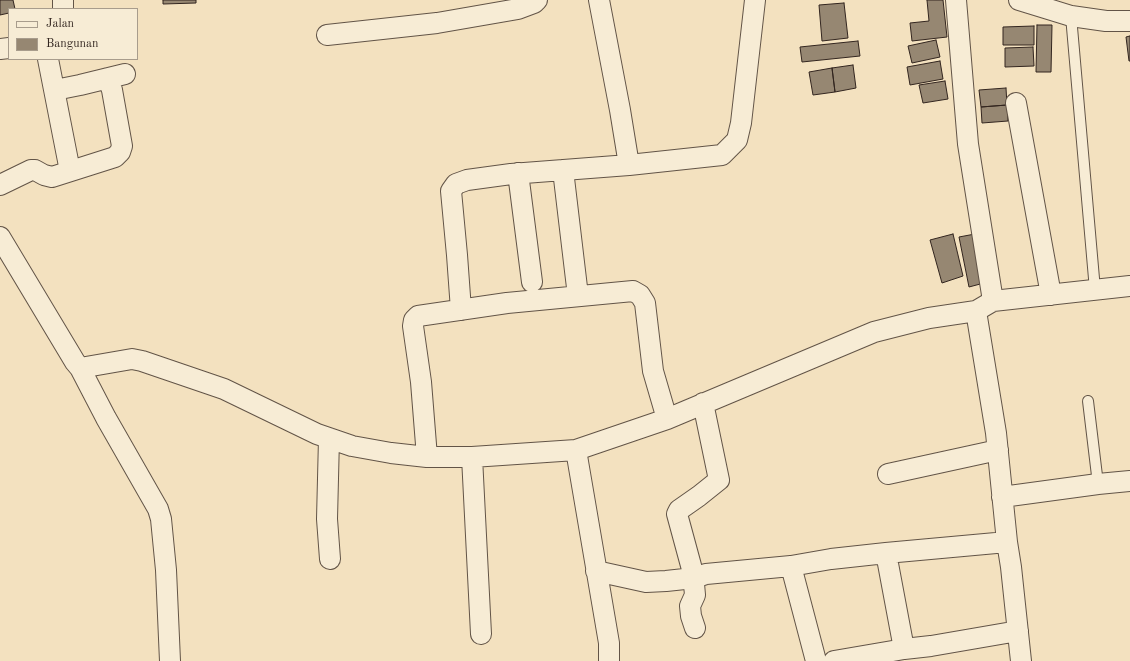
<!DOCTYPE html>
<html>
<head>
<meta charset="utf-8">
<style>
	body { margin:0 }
	#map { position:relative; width:1130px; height:661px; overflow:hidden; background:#f3e1bf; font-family:"Old Standard TT",serif }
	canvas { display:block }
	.legend { position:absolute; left:8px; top:8px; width:130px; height:52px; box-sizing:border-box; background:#f7ecd5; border:1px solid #a89c8c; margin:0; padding:5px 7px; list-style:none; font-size:12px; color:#32251f }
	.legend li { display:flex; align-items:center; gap:8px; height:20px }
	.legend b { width:20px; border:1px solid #a89c8c }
</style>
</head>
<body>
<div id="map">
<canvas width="1130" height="661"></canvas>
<ul class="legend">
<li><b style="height:5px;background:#f7ecd5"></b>Jalan</li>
<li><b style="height:11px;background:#968772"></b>Bangunan</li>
</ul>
</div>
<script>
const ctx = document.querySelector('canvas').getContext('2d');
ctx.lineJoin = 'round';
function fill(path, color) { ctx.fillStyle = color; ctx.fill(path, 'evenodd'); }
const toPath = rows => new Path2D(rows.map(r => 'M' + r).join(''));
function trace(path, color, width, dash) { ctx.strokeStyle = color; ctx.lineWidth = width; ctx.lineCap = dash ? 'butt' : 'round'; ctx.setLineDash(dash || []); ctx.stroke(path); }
const building = toPath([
	[0,0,13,0,15,9,9,9,9,13,0,15,0,0],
	[163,0,196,0,196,3,163,4,163,0],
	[927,0,943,0,947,37,912,41,910,23,929,21,927,0],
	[844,3,848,38,822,41,819,5,844,3],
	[1037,25,1052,25,1051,72,1036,72,1037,25],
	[1034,26,1034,45,1003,45,1003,27,1034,26],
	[1130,36,1130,61,1129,61,1126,37,1130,36],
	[936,40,940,57,912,63,908,46,936,40],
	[858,41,860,56,802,62,800,47,858,41],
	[1033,47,1034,66,1005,67,1005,48,1033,47],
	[940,61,943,79,910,85,907,67,940,61],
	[853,65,856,88,835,92,832,68,853,65],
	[832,68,835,92,813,95,809,72,832,68],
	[945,81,948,99,923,103,919,85,945,81],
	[1006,88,1007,105,981,107,979,90,1006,88],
	[1007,105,1008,121,982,123,981,107,1007,105],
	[953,234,963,276,942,283,930,240,953,234],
	[975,234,984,283,969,287,959,237,975,234]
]);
const lane = toPath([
	[1071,16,1095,290],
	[1088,401,1098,484]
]);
const street = toPath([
	[63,0,63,9],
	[599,0,620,110,629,165],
	[956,0,968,144,993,301],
	[1019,0,1071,16,1106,21,1130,21],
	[327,35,437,23,518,9,534,3,537,0],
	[0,49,9,48],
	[48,59,70,171],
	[55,90,80,85,125,74],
	[1016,103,1051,295],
	[563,170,578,296],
	[518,173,532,282],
	[0,185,31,170,35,170,44,175,52,177,115,157,120,152,122,146,112,90,108,78],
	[0,237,75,362,80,368,132,359,142,361,224,389,317,434,352,446,391,453,427,457,472,457,576,450,667,419,874,332,929,318,976,311,993,301,1130,286],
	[461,310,457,255,451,191,456,184,467,180,511,174,629,165,722,155,737,140,741,123,755,0],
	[976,311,996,433,1007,542,1011,567,1021,661],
	[80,368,106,418,158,509,161,519,166,570,170,661],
	[329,438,327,519,330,559],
	[576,450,609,643,609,661],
	[427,457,421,382,413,326,414,320,418,316,507,303,633,291,640,295,645,303,653,371,667,419],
	[472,457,481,634],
	[888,474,998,450],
	[1002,497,1098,484,1130,481],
	[886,553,904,649],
	[791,566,816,661],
	[596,571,646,582,666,581,694,578,706,574,791,566,831,559,886,553,1007,542],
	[695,628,691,616,690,606,695,595,693,573,677,514,679,510,699,496,719,480,703,403],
	[834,661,904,649,931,646,1018,631]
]);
fill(building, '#968772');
trace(building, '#32251f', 1);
trace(lane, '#625447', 12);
trace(street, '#625447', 22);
trace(lane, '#f7ecd5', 10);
trace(street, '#f7ecd5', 20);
</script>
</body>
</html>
